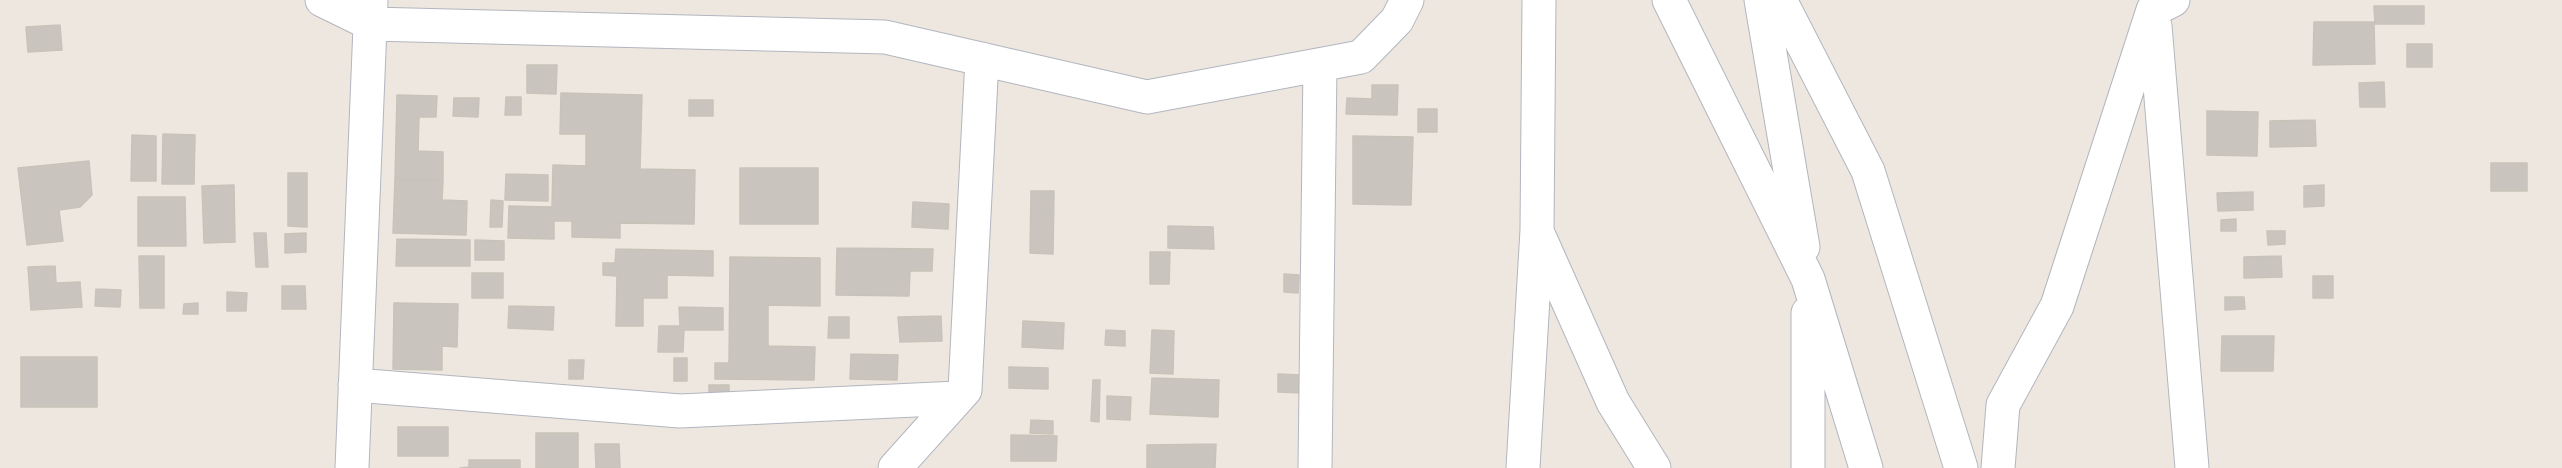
<!DOCTYPE html>
<html>
<head>
<meta charset="utf-8">
<style>
	body { margin:0 }
	canvas { display:block; background:#ede7e0 }
</style>
</head>
<body>
<canvas width="2562" height="468"></canvas>
<script>
const ctx = document.querySelector('canvas').getContext('2d');
ctx.lineJoin = 'round';
function fill(path, color) { ctx.fillStyle = color; ctx.fill(path, 'evenodd'); }
const toPath = rows => new Path2D(rows.map(r => 'M' + r).join(''));
function trace(path, color, width, dash) { ctx.strokeStyle = color; ctx.lineWidth = width; ctx.lineCap = dash ? 'butt' : 'round'; ctx.setLineDash(dash || []); ctx.stroke(path); }
const building = toPath([
	[2374,6,2424,6,2424,24,2375,24,2374,6],
	[2314,22,2374,22,2375,64,2313,65,2314,22],
	[60,25,62,50,28,52,26,27,60,25],
	[2407,44,2432,44,2432,67,2407,67,2407,44],
	[527,65,557,65,556,94,527,93,527,65],
	[2384,82,2385,107,2360,107,2359,83,2384,82],
	[1372,85,1398,85,1397,115,1346,114,1347,98,1372,99,1372,85],
	[561,93,642,95,640,169,695,170,694,224,620,223,620,238,572,237,572,221,554,221,554,239,508,238,509,206,552,207,553,165,586,166,586,134,560,134,561,93],
	[397,95,437,96,436,117,419,117,418,151,443,152,443,181,395,179,397,95],
	[506,97,521,97,521,115,505,115,506,97],
	[454,98,479,98,478,117,453,116,454,98],
	[689,100,713,100,713,116,689,116,689,100],
	[1418,109,1437,109,1437,132,1418,132,1418,109],
	[2207,111,2258,112,2257,156,2207,155,2207,111],
	[2315,120,2316,146,2270,147,2270,121,2315,120],
	[163,134,195,135,194,184,162,184,163,134],
	[132,135,156,136,156,181,131,181,132,135],
	[1353,136,1413,137,1411,205,1353,204,1353,136],
	[89,161,92,195,80,207,59,210,63,241,27,245,18,168,89,161],
	[2491,163,2527,163,2527,191,2491,191,2491,163],
	[740,168,818,168,818,224,740,224,740,168],
	[288,173,307,173,307,227,288,226,288,173],
	[506,174,548,175,548,201,505,200,506,174],
	[395,179,443,181,442,200,467,201,466,235,393,233,395,179],
	[234,185,235,242,204,243,202,186,234,185],
	[2324,185,2324,206,2304,207,2304,186,2324,185],
	[1031,191,1054,191,1053,254,1030,253,1031,191],
	[2253,192,2253,210,2218,211,2217,193,2253,192],
	[138,197,185,197,186,246,138,246,138,197],
	[491,200,503,201,502,227,490,227,491,200],
	[913,202,949,204,948,229,912,227,913,202],
	[2236,219,2236,231,2221,231,2221,220,2236,219],
	[1168,226,1213,227,1214,249,1168,248,1168,226],
	[2267,231,2285,231,2285,244,2268,245,2267,231],
	[254,233,266,233,268,267,256,267,254,233],
	[306,233,306,252,285,253,285,234,306,233],
	[397,239,470,240,470,266,396,266,397,239],
	[475,240,504,241,504,260,475,260,475,240],
	[837,248,933,249,932,271,910,271,909,296,836,295,837,248],
	[616,249,713,251,713,276,667,275,667,298,643,298,643,326,616,326,617,276,603,275,603,263,615,263,616,249],
	[1150,252,1170,252,1169,284,1150,284,1150,252],
	[139,256,164,256,164,308,140,308,139,256],
	[2281,256,2282,277,2244,278,2244,257,2281,256],
	[730,257,820,258,820,306,768,305,768,346,815,347,814,380,715,379,715,363,729,363,730,257],
	[55,266,56,283,80,282,82,307,31,310,28,267,55,266],
	[472,273,503,273,503,298,472,298,472,273],
	[1284,274,1299,275,1298,293,1284,292,1284,274],
	[2313,276,2333,276,2333,298,2313,298,2313,276],
	[282,286,305,286,306,309,282,309,282,286],
	[96,289,121,290,120,307,95,306,96,289],
	[227,292,247,293,246,311,227,311,227,292],
	[2225,297,2244,297,2245,309,2225,310,2225,297],
	[198,303,198,314,183,314,184,304,198,303],
	[394,303,458,304,457,347,442,346,442,370,393,369,394,303],
	[509,306,554,307,553,330,508,328,509,306],
	[679,307,723,308,723,330,684,330,683,352,658,352,659,326,680,326,679,307],
	[941,316,942,341,900,342,898,317,941,316],
	[829,317,849,317,849,338,828,338,829,317],
	[1023,321,1064,323,1063,349,1022,347,1023,321],
	[1106,330,1125,331,1125,346,1105,345,1106,330],
	[1152,330,1174,331,1173,374,1150,373,1152,330],
	[2222,336,2274,336,2273,371,2221,371,2222,336],
	[851,354,898,355,897,380,850,379,851,354],
	[21,357,97,357,97,407,21,407,21,357],
	[674,358,687,358,687,381,674,381,674,358],
	[569,360,584,360,583,379,569,379,569,360],
	[1009,367,1048,368,1048,389,1009,388,1009,367],
	[1278,374,1302,375,1301,393,1278,392,1278,374],
	[1152,378,1219,380,1218,417,1150,414,1152,378],
	[1093,380,1100,380,1099,422,1091,421,1093,380],
	[709,385,729,385,729,405,709,404,709,385],
	[1107,396,1131,397,1130,420,1107,419,1107,396],
	[1031,420,1053,421,1053,434,1030,433,1031,420],
	[398,427,448,427,448,456,398,456,398,427],
	[536,433,578,433,578,468,536,468,536,433],
	[1011,435,1057,436,1056,461,1011,461,1011,435],
	[595,444,619,444,620,468,596,468,595,444],
	[1216,444,1215,468,1147,468,1147,445,1216,444],
	[469,460,520,460,520,468,460,468,469,467,469,460]
]);
const minor = toPath([
	[322,0,371,24,885,37,1147,97,1361,57,1397,20,1407,0],
	[1669,0,1808,279,1866,468],
	[1761,0,1803,247],
	[1780,0,1868,171,1961,468],
	[2155,26,2192,468],
	[1539,236,1613,402,1654,468],
	[355,385,680,411,958,398],
	[352,468,371,2],
	[895,468,965,390,982,59],
	[1315,468,1320,65],
	[1523,468,1537,230,1539,0],
	[1808,468,1808,313],
	[1998,468,2003,405,2057,306,2153,10,2173,0]
]);
fill(building, '#c9c5be');
trace(building, '#c8c3b9', 1.5);
trace(minor, '#b3b6bf', 35);
trace(minor, '#fff', 33);
</script>
</body>
</html>
